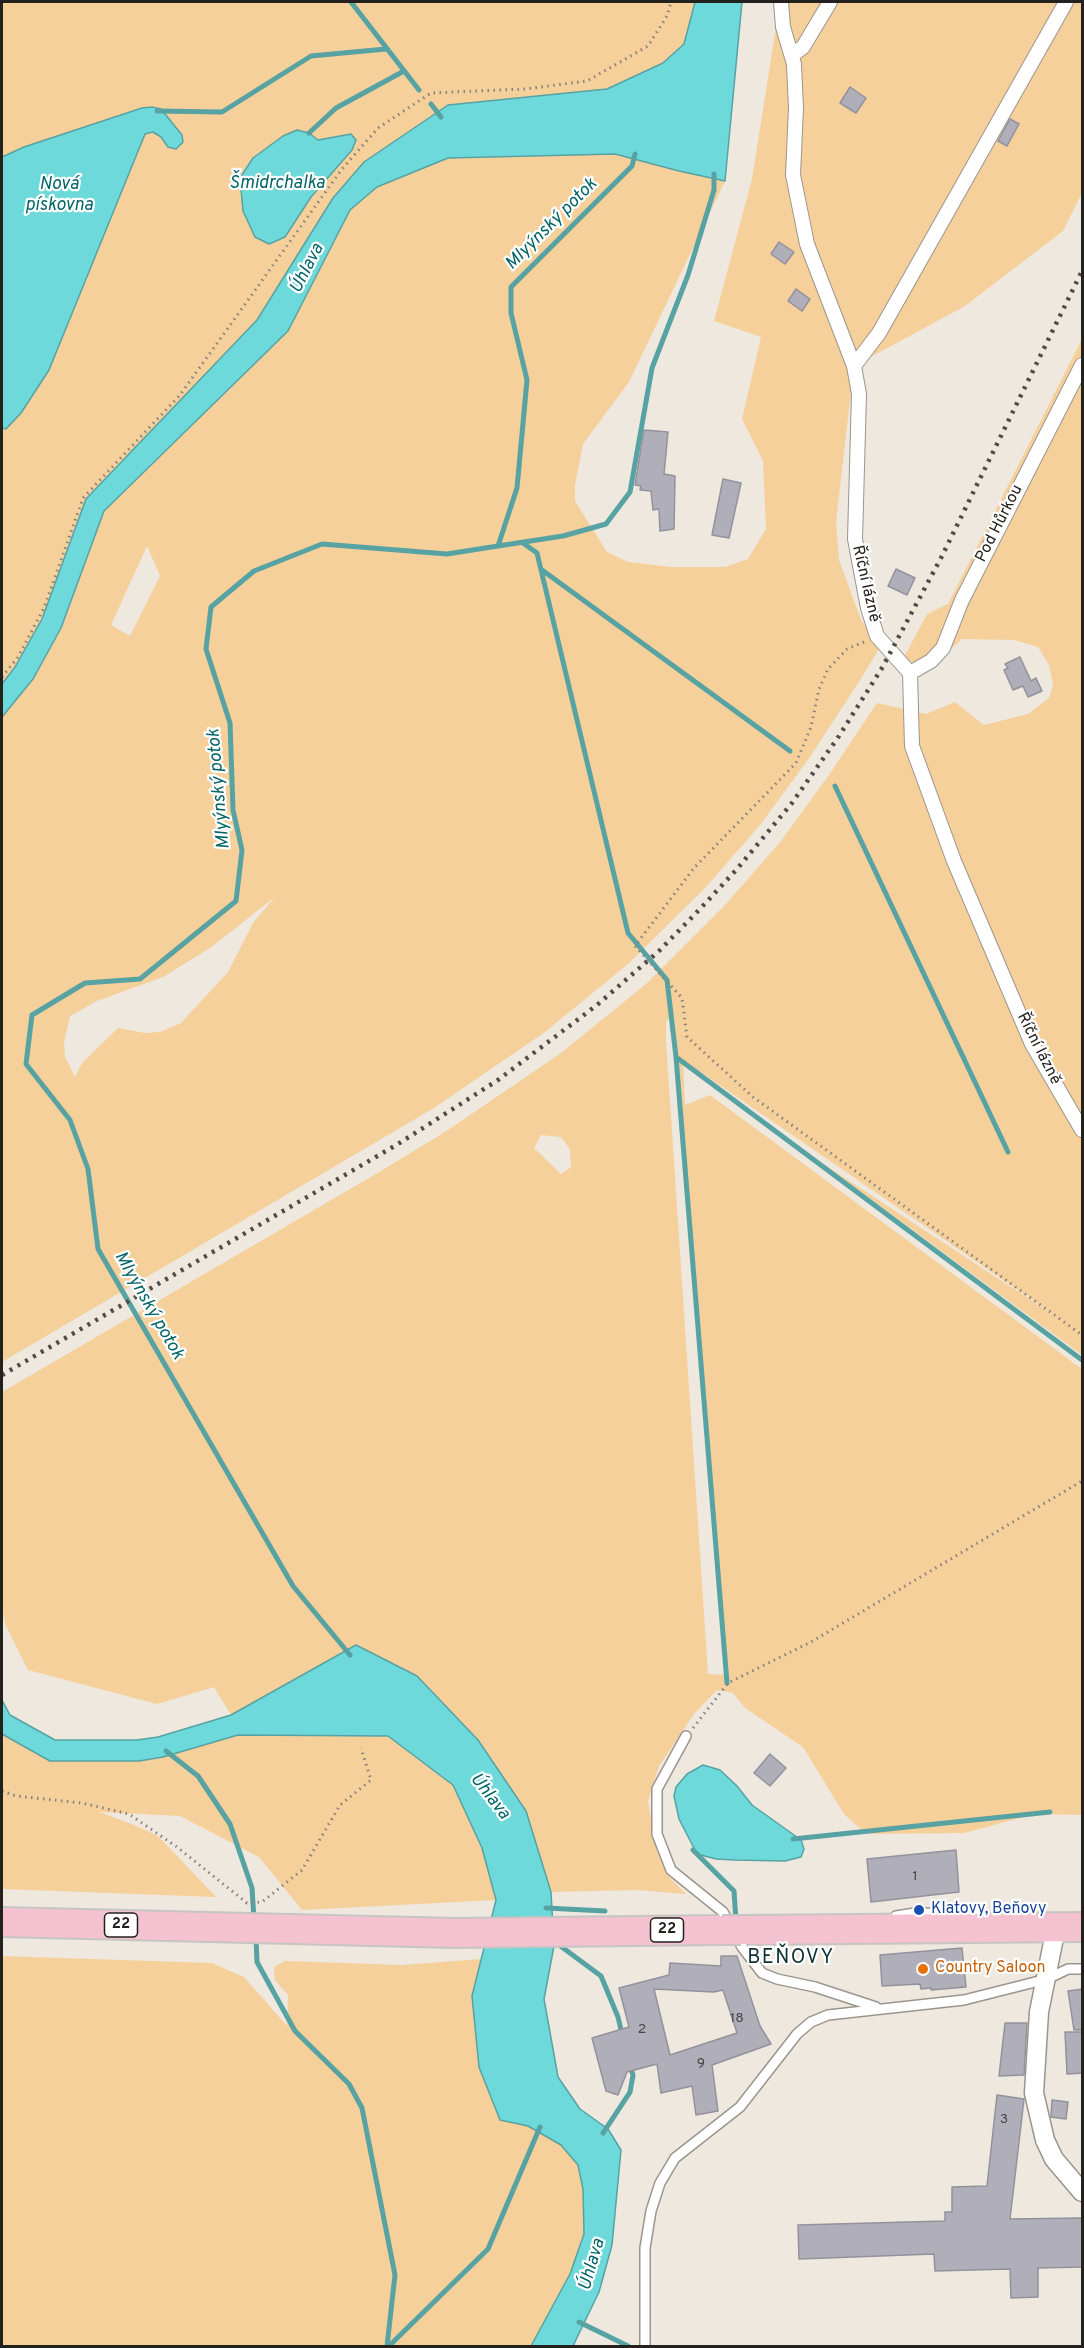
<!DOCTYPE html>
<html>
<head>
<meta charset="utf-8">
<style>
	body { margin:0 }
	#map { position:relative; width:1084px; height:2348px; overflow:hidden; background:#eee8df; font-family:Overpass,sans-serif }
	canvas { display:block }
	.frame { position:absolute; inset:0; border:3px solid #23211d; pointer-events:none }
</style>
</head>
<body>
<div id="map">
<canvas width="1084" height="2348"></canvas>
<div class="frame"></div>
</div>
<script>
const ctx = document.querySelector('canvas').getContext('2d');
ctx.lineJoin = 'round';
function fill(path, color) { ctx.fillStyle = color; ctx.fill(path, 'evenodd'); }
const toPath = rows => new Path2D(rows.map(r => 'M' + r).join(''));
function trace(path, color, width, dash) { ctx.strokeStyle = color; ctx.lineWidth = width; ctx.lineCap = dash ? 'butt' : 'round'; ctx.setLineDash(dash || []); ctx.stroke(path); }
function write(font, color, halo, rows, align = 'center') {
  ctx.font = font + ' Overpass,sans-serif'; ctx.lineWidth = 4.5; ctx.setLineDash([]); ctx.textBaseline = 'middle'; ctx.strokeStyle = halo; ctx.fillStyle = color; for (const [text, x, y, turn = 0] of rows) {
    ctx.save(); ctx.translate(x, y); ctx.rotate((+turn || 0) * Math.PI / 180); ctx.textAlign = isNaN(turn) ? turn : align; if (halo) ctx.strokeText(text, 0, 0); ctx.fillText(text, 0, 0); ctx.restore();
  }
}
const green = toPath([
	[2,2,695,2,684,44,663,63,607,89,448,105,333,198,257,320,86,499,42,619,15,667,2,684,2,428,6,429,145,134,153,132,161,137,168,147,182,135,161,109,152,107,142,108,24,147,2,157],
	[309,133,318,140,344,135,352,150,311,197,285,237,243,211,240,178,253,158],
	[780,2,1082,2,1082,193,1063,231,965,306,854,366,836,522,839,560,861,620,880,647,862,677,810,757,760,825,706,887,628,964,545,1032,434,1108,2,1362,2,717,33,679,61,628,104,511,288,331,350,210,377,187,448,158,615,154,679,171,725,181,629,382,583,444,575,485,575,501,607,552,628,562,672,567,725,567,748,559,766,529,763,461,742,419,761,337,714,321,752,179],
	[147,546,160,576,130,636,111,625],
	[275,897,253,923,228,972,181,1023,160,1032,145,1033,118,1028,82,1063,75,1077,65,1057,64,1042,70,1016,97,1001,163,977,210,948],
	[1082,339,1082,1355,822,1163,1063,1321,683,1060,685,1105,710,1095,1082,1369,1082,1815,1035,1814,964,1833,870,1834,858,1827,844,1814,803,1747,745,1708,733,1693,717,1690,694,1714,659,1766,648,1801,656,1849,667,1875,686,1894,637,1890,551,1892,526,1811,356,1645,231,1715,214,1687,157,1704,28,1670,5,1624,2,1604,2,1392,381,1171,448,1130,561,1053,646,984,726,904,781,841,831,772,877,703,926,714,955,702,984,725,1028,714,1049,698,1053,685,1049,665,1038,647,1014,640,962,639,931,667,903,659,927,614,948,604],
	[674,1017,727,1674,727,1675,708,1674,666,1041,666,1021],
	[541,1135,561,1137,570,1149,571,1167,561,1174,534,1148],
	[2,1734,50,1761,139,1761,163,1757,238,1735,388,1736,453,1785,482,1848,496,1900,302,1910,259,1857,180,1816,99,1812,132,1824,158,1836,216,1897,2,1889],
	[2,1956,212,1963,244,1977,287,2026,288,1995,275,1980,274,1967,285,1961,402,1965,482,1959,472,1996,479,2067,500,2120,528,2126,561,2145,578,2165,583,2189,584,2233,570,2274,531,2346,2,2346]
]);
const water = toPath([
	[695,2,742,2,725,181,679,171,615,154,448,158,377,187,350,210,288,331,104,511,61,628,33,679,2,717,2,684,15,667,42,619,86,499,257,320,333,198,364,162,448,105,607,89,663,63,684,44,695,2],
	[152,107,161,109,182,135,183,142,176,149,168,147,161,137,153,132,145,134,49,370,21,413,6,429,2,428,2,157,24,147,142,108,152,107],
	[297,130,309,133,318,140,351,134,356,140,352,150,311,197,285,237,269,244,255,237,243,211,240,178,253,158,283,136,297,130],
	[356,1645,417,1676,478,1740,526,1811,551,1892,554,1946,544,1999,558,2077,580,2109,608,2129,621,2150,612,2245,599,2292,573,2346,531,2346,570,2274,584,2234,583,2189,578,2165,561,2145,528,2126,500,2120,479,2067,472,1996,496,1900,482,1848,453,1785,388,1736,238,1735,163,1757,139,1761,50,1761,2,1734,2,1700,10,1715,55,1740,137,1740,158,1737,231,1715,356,1645],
	[703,1765,720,1770,737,1786,752,1805,801,1840,804,1849,801,1857,785,1861,734,1860,716,1859,697,1854,679,1819,674,1796,676,1787,687,1774,703,1765]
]);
const stream = toPath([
	[351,2,419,90],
	[431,104,441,117],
	[157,111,222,112,311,56,386,49],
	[309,133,336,108,404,71],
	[523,543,537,553,628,933,667,980,676,1057,727,1683],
	[498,546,563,536,606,524,630,492,652,368,688,275,714,190,714,174],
	[542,570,790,751],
	[835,786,1008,1152],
	[676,1057,1082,1360],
	[350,1655,293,1586,98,1249,88,1169,70,1120,26,1064,32,1015,85,983,140,979,236,901,242,850,233,810,230,723,206,649,211,607,254,571,322,544,447,554,498,546,517,488,527,380,511,313,511,287,632,166,635,154],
	[166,1751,198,1776,230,1824,252,1888,254,1919],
	[793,1839,1050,1812],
	[693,1850,734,1891,736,1921],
	[546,1908,605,1911],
	[256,1938,257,1962,295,2031,349,2084,362,2108,395,2275,387,2346],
	[555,1942,601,1976,618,2017,622,2034],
	[603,2133,630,2092,633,2075,630,2066],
	[579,2322,628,2346],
	[389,2346,488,2249,540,2127]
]);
const building = toPath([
	[850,87,866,98,856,113,840,103,850,87],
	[1010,119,1019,124,1007,146,998,141,1010,119],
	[779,242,794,252,785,264,771,254,779,242],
	[796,289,810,299,802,311,788,301,796,289],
	[644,430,668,432,664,474,675,476,674,529,660,531,659,509,653,510,651,491,640,490,641,486,635,485,644,430],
	[723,479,741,483,729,538,712,535,723,479],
	[896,569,915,578,907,595,888,586,896,569],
	[1020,657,1031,681,1036,678,1042,691,1028,697,1023,686,1013,690,1004,670,1008,668,1005,664,1020,657],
	[770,1754,786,1768,770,1786,754,1773,770,1754],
	[956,1850,959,1892,871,1902,867,1859,956,1850],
	[962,1948,966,1987,931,1990,931,1988,921,1989,920,1984,882,1986,880,1955,962,1948],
	[721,1956,737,1956,760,2026,771,2044,712,2065,718,2111,696,2115,692,2086,661,2093,657,2064,627,2072,618,2095,606,2091,592,2038,629,2027,619,1988,669,1975,670,1963,721,1966,721,1956],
	[654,1989,714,1992,723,1990,737,2033,670,2055,654,1989],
	[1083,1989,1083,2030,1074,2030,1068,1991,1083,1989],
	[1005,2023,1027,2023,1024,2075,999,2076,1005,2023],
	[1065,2032,1083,2032,1083,2073,1067,2074,1065,2032],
	[997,2095,1024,2099,1010,2219,1082,2218,1083,2267,1038,2268,1038,2297,1011,2298,1010,2269,935,2271,934,2254,799,2259,798,2225,945,2221,945,2212,952,2212,952,2187,987,2186,997,2095],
	[1052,2100,1068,2102,1066,2119,1051,2117,1052,2100]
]);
const path = toPath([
	[864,642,847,649,828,669,819,689,811,727,796,763,694,868,635,946,682,998,687,1037,753,1097,1082,1335],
	[2,677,18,657,44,608,83,498,180,395,342,169,378,128,431,93,525,89,587,81,648,46,667,16,671,2],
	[693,1728,728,1683,811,1642,1082,1481],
	[2,1791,16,1796,82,1803,129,1814,177,1847,247,1903,262,1902,302,1870,340,1805,371,1780,361,1748]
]);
const service = toPath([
	[686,1736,657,1789,657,1834,671,1870,723,1912,742,1947,762,1973,777,1979,815,1987,876,2007],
	[896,1916,915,1913,978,1914],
	[645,2346,645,2248,651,2211,660,2183,675,2158,740,2107,797,2034,811,2022,828,2015,964,2000,1047,1979,1068,1969,1082,1969]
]);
const pedestrian = toPath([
	[781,2,783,27,794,64,796,108,793,175,807,244,854,366,859,394,855,539,868,608,877,636,910,673,912,746,954,861,1032,1044,1082,1130],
	[792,55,803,47,830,2],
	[854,366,879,333,1066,2],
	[910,673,931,661,943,648,962,600,1082,365]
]);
const minor = toPath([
	[1056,1928,1039,2012,1034,2093,1045,2140,1054,2159,1082,2192]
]);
const primary = toPath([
	[2,1922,455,1933,722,1930],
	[741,1930,1082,1927]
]);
const rail = toPath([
	[2,1375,398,1144,498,1080,597,1005,659,951,700,909,737,869,792,803,839,736,882,668,941,558,1082,271]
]);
const primaryBridge = toPath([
	[722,1930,741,1930]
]);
const markers = [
	[919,1910,6,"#1a4fb4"],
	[923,1969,6,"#e8710a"]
];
const numberNames = [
	["1",915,1877],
	["18",737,2019],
	["2",642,2030],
	["9",701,2064],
	["3",1004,2120]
];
const shields = [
	[121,1925,33],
	[667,1930,33]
];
const shieldNames = [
	["22",121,1925],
	["22",667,1930]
];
const streetNames = [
	["Pod Hůrkou",1000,524,-63],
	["Říční lázně",865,584,77],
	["Říční lázně",1038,1049,63]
];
const transitNames = [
	["Klatovy, Beňovy",931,1910]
];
const foodNames = [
	["Country Saloon",935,1969]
];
const waterNames = [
	["Šmidrchalka",277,184],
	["Nová",59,185],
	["pískovna",59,206],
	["Mlyýnský potok",552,225,-45],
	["Úhlava",308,269,-63],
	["Mlyýnský potok",220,789,-95],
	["Mlyýnský potok",148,1306,60],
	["Úhlava",489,1797,52],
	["Úhlava",593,2265,-74]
];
const quarterNames = [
	["BEŇOVY",791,1959]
];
fill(green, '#f6d09a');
fill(water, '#6dd9db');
trace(water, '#57a2a2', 1.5);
trace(stream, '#57a2a2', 5);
fill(building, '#b0afb9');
trace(building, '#93929c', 1.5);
trace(service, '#9b958d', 12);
trace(pedestrian, '#9b958d', 16);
trace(minor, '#9b958d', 21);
trace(primary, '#c6c5c4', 32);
trace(path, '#86827c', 3, [1.5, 4.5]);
trace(service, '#fff', 9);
trace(pedestrian, '#fff', 14);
trace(minor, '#fff', 18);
trace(primary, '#f4c2d0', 28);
trace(rail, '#504d48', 4.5, [3, 6]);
trace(primaryBridge, '#c6c5c4', 32, []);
trace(primaryBridge, '#f4c2d0', 28);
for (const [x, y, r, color] of markers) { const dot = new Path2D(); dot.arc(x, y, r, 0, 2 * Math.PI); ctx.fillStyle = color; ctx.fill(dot); trace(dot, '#fff', 2); }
write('14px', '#464444', null, numberNames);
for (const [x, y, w] of shields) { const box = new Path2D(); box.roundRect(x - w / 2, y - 12, w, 24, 4.5); ctx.fillStyle = '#fff'; ctx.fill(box); trace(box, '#23211d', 1.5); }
write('bold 15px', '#23211d', null, shieldNames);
write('16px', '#23211d', '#fff', streetNames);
write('16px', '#164399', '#fff', transitNames, 'left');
write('16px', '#c56008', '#fff', foodNames, 'left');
write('italic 18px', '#016466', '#fff', waterNames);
ctx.letterSpacing = '1.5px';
write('20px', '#0d3030', '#fff', quarterNames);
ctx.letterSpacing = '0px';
</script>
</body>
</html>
